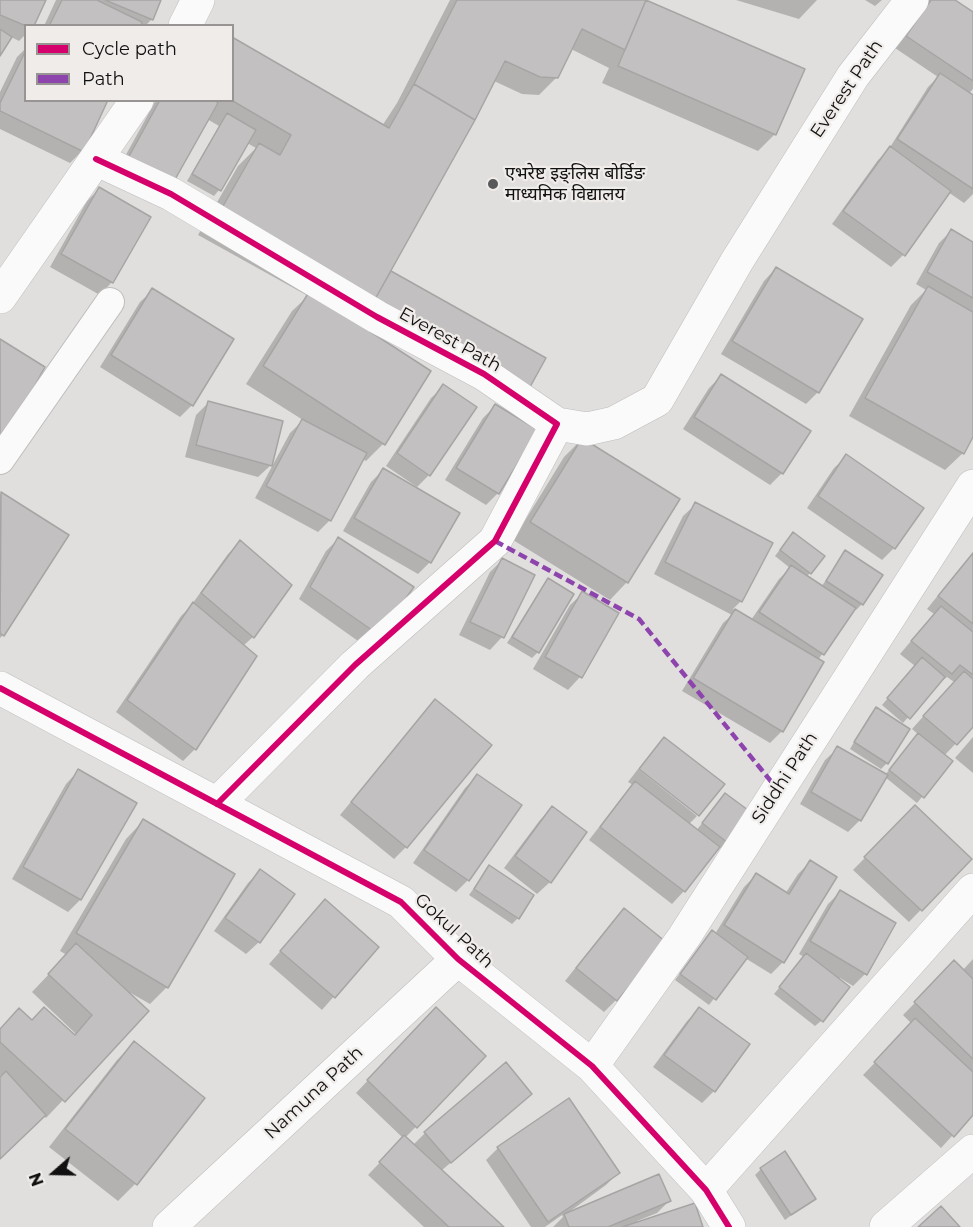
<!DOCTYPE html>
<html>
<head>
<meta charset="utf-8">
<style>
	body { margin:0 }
	#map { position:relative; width:973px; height:1227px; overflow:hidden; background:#e1dfde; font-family:Montserrat,sans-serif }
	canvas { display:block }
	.legend { position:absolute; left:24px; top:24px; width:210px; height:78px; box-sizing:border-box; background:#efecea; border:2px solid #979493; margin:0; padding:8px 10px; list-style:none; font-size:18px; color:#121111 }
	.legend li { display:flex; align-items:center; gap:12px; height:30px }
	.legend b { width:30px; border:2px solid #979493 }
	.north { position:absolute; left:24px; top:1143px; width:60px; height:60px; -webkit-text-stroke:4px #efecea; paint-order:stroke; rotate:250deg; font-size:16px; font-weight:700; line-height:24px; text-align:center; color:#121111 }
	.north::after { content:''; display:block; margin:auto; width:21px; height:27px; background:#121111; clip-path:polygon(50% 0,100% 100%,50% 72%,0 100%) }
</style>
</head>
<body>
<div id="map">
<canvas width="973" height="1227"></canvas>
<ul class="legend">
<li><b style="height:8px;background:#d6006c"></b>Cycle path</li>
<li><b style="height:8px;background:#8e44ad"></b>Path</li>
</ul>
<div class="north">N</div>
</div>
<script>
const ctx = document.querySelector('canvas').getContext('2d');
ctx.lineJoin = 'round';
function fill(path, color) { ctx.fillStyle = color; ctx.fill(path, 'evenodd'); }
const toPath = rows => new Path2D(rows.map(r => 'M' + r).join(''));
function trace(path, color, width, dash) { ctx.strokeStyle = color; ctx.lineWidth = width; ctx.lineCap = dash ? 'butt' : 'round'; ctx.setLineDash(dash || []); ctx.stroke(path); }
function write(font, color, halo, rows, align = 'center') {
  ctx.font = font + ' Montserrat,"Noto Sans Devanagari",sans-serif'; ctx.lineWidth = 4.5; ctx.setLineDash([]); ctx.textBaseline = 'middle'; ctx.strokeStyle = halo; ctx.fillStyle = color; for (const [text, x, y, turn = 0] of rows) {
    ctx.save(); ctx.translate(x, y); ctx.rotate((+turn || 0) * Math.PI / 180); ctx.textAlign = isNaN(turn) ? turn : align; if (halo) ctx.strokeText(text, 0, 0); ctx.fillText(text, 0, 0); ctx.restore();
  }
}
const shadow = toPath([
	[0,0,44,0,26,26,26,34,19,41,11,37,0,53],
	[56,0,160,0,152,19,145,26,44,26],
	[450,0,641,0,775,134,758,151,602,83,609,68,571,49,556,78,539,95,522,94,494,81,389,271,544,358,361,312,383,444,366,461,362,459,330,520,318,532,255,498,290,433,303,420,246,384,292,311,308,296,198,235,238,166,256,148,247,143,219,190,214,196,187,181,219,126,207,119,117,171,156,100,232,100,382,126,397,103],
	[736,0,817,0,799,19],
	[865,0,882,0,875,6],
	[929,0,952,0,973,14,973,89,968,94,973,97,973,194,964,203,948,192,903,255,891,267,832,224,878,160,887,152,928,87,938,77,895,48],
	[26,48,26,100,82,151,70,163,0,129,0,92,17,57],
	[99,189,149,217,112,282,100,295,50,267,87,201],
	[951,231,973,243,973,434,963,453,945,470,849,416,911,305,926,290,916,284,939,243],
	[776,268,818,392,806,404,721,354,764,281],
	[153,290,192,405,180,417,100,367,140,302],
	[721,376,782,473,770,485,683,429,709,388],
	[444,386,429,475,417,487,386,466,431,398],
	[208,403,271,465,258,477,185,457,196,415],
	[495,406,498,493,486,505,445,480,483,418],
	[582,439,678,500,627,582,610,600,513,540,564,457],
	[847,456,894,548,882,560,807,508,834,468],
	[383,470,430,562,418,574,343,531,371,482],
	[1,494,3,635,0,638,0,495],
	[696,504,741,601,733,609,751,620,779,579,790,568,775,556,787,540,810,573,806,577,821,587,846,552,862,604,856,610,854,609,818,660,782,731,770,743,682,691,723,623,732,615,654,574,683,516],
	[338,539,412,587,365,646,299,599,326,551],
	[240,542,290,585,253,637,243,646,255,656,195,749,183,761,116,712,181,616,190,607,228,554],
	[973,552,973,725,944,756,951,761,917,803,885,777,860,820,848,832,800,804,825,760,838,748,885,775,918,734,912,729,954,682,947,677,937,685,903,723,882,705,915,666,900,654,934,614,927,609],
	[502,560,533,575,502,637,490,650,459,635,490,572],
	[549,580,538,652,532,658,507,643,543,586],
	[583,593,617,613,580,677,568,690,533,669,570,605],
	[435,701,406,847,394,859,340,815],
	[876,709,887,763,881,769,850,749,870,715],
	[973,737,973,773,955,758],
	[638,769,697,816,688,825,696,831,719,801,750,814,721,848,719,846,684,891,672,904,589,840,623,796,633,785,628,782],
	[78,771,135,804,80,900,68,912,12,879,66,784],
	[477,776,468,880,456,892,413,863,465,788],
	[552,808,550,882,537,894,504,868,540,820],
	[903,819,970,859,909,922,853,870],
	[143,821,167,987,150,1004,127,991,147,1011,46,1118,44,1116,0,1157,0,1079,2,1077,0,1075,0,1029,19,1010,32,1022,74,1036,76,1034,32,992,67,955,60,951,126,839],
	[810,862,783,962,771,974,745,958,709,1005,675,980,707,938,715,934,744,887,756,875,785,894,798,874],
	[489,867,518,918,512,924,469,895],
	[260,871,293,894,259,942,246,954,214,931,248,883],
	[840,892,894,924,865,974,853,986,840,978,821,1021,815,1026,774,994,804,957,799,954,828,904],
	[325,901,377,947,322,1010,269,964],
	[624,910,616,1000,604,1012,565,981,612,922],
	[973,959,973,1113,941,1148,863,1075,912,1024,903,1015,954,963,962,971],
	[700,1009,714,1091,702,1103,653,1067,687,1021],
	[424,1021,484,1056,405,1138,413,1145,425,1133,530,1094,441,1171,502,1227,424,1227,368,1175,403,1138,356,1093],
	[134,1043,203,1098,135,1184,118,1201,49,1147,117,1060],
	[498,1148,618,1173,606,1185,565,1215,669,1201,657,1213,637,1221,638,1223,702,1227,553,1227,563,1217,562,1215,545,1227,531,1227,486,1160],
	[761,1169,814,1198,785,1220,755,1175]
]);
const building = toPath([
	[0,0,46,0,34,26,26,26,0,15,0,0],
	[62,0,97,0,142,22,141,26,49,26,62,0],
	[105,0,161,0,153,20,105,0],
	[457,0,646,0,625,50,582,29,558,78,540,77,505,61,475,120,414,84,457,0],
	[646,0,805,69,776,135,618,66,646,0],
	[931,0,955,0,973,12,973,81,906,36,931,0],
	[0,29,12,37,0,56,0,29],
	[232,37,389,128,414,84,475,120,374,301,219,213,259,143,280,155,291,135,231,100,232,37],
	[26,50,26,100,108,100,84,152,0,111,0,103,26,50],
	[940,73,973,95,973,189,897,139,940,73],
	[160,100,214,100,218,103,173,183,128,158,160,100],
	[227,113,256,130,221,191,192,174,227,113],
	[890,146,951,191,905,256,843,211,890,146],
	[99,187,151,217,113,283,61,254,99,187],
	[951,229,973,242,973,298,927,272,951,229],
	[776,267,863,319,819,393,732,341,776,267],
	[391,271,546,358,530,387,374,301,391,271],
	[928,286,973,312,973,437,964,454,865,398,928,286],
	[152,288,234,339,193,406,111,355,152,288],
	[309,292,431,371,385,445,263,366,309,292],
	[0,339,45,367,0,448,0,339],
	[721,374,811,431,783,474,694,417,721,374],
	[443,384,477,407,430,476,397,453,443,384],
	[208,401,283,421,272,466,196,445,208,401],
	[495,404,538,430,499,494,456,468,495,404],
	[302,419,367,453,331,521,266,486,302,419],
	[582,438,680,499,628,583,530,522,582,438],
	[846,454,924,508,895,549,818,496,846,454],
	[383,468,460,513,431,563,354,518,383,468],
	[1,492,69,535,4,636,0,633,1,492],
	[695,502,773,543,742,602,665,562,695,502],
	[793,532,825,556,811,574,780,550,793,532],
	[338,537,414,587,379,635,310,587,338,537],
	[240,540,292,585,254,638,201,593,240,540],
	[845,550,883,575,863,605,826,581,845,550],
	[973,553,973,624,938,596,973,553],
	[502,558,535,575,504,638,470,622,502,558],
	[791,565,856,608,824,655,759,612,791,565],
	[548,578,574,594,539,653,512,637,548,578],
	[582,591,619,613,582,678,545,657,582,591],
	[193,602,257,656,196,750,127,700,193,602],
	[941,606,973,632,973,675,960,665,952,674,911,641,941,606],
	[735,609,824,662,783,732,693,678,735,609],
	[922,657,945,677,910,719,887,698,922,657],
	[964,671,973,679,973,727,957,745,923,716,964,671],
	[435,699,492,745,407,848,351,802,435,699],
	[876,707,910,729,888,764,854,742,876,707],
	[918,733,953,761,924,798,889,770,918,733],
	[664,737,725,784,699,816,639,769,664,737],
	[837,746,888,775,861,821,811,792,837,746],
	[78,769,137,803,81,900,23,867,78,769],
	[477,774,522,805,469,881,424,850,477,774],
	[635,781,720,847,685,892,600,827,635,781],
	[725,793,752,813,728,843,702,823,725,793],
	[915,805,972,859,922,911,864,857,915,805],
	[552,806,587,832,551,883,515,856,552,806],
	[143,819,235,874,168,988,76,933,143,819],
	[810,860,837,877,784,963,724,925,756,873,789,894,810,860],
	[489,865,534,895,519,919,474,889,489,865],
	[260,869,295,894,260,943,225,918,260,869],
	[840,890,896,923,867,975,810,941,840,890],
	[325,899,379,947,335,998,280,951,325,899],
	[624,908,666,942,617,1001,576,968,624,908],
	[712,930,748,957,716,1000,680,974,712,930],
	[76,943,149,1011,65,1102,0,1042,0,1029,19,1008,32,1020,44,1007,75,1035,92,1015,48,974,76,943],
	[806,953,850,987,823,1022,779,987,806,953],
	[954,960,973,979,973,1059,914,1002,954,960],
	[436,1007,486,1056,417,1128,367,1080,436,1007],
	[699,1007,750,1044,715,1092,664,1055,699,1007],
	[915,1018,973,1072,973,1115,954,1137,874,1062,915,1018],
	[134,1041,205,1098,137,1185,65,1129,134,1041],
	[506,1062,532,1094,451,1163,424,1132,506,1062],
	[6,1071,46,1115,0,1159,0,1077,6,1071],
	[569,1098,620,1173,548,1222,497,1147,569,1098],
	[404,1135,504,1227,449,1227,379,1162,404,1135],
	[785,1151,816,1199,791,1215,760,1168,785,1151],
	[659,1174,671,1201,608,1227,569,1227,564,1214,659,1174],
	[695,1203,703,1227,622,1227,695,1203],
	[941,1206,960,1227,918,1227,941,1206]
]);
const service = toPath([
	[0,460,110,302]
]);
const minor = toPath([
	[185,26,198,0],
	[96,159,171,194,377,317,484,374,557,424,495,541,355,665,217,804],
	[0,297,137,100],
	[557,424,587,429,614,423,657,400,737,261,853,76,912,0],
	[0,688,401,902,458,959,592,1066,706,1190,729,1227],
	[592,1066,684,937,973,486],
	[706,1190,973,890],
	[169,1227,458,959],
	[886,1227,973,1151]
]);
const quiet = toPath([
	[495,541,639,619,778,790]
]);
const cycleway = toPath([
	[96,159,171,194,377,317,484,374,557,424,495,541,355,665,217,804],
	[0,688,401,902,458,959,592,1066,706,1190,729,1227]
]);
const markers = [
	[493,184,6,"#5a5959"]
];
const streetNames = [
	["Everest Path",847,89,-56],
	["Everest Path",450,340,29],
	["Siddhi Path",785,778,-57],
	["Gokul Path",454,931,43],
	["Namuna Path",314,1093,-43]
];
const poiNames = [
	["एभरेष्ट इङ्लिस बोर्डिङ",505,174],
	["माध्यमिक विद्यालय",505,195]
];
fill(shadow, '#0003');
fill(building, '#c2c0c0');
trace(building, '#a6a5a4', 1.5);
trace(service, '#bebdbc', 30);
trace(minor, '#bebdbc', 34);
trace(service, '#fafafa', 28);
trace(minor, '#fafafa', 33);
trace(quiet, '#8e44ad', 4.5, [9, 4.5]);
trace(cycleway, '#d6006c', 6);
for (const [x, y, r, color] of markers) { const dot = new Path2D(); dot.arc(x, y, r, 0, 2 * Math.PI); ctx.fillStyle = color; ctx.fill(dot); trace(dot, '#efecea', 2); }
write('18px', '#121111', '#efecea', streetNames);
write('18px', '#121111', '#efecea', poiNames, 'left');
</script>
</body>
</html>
